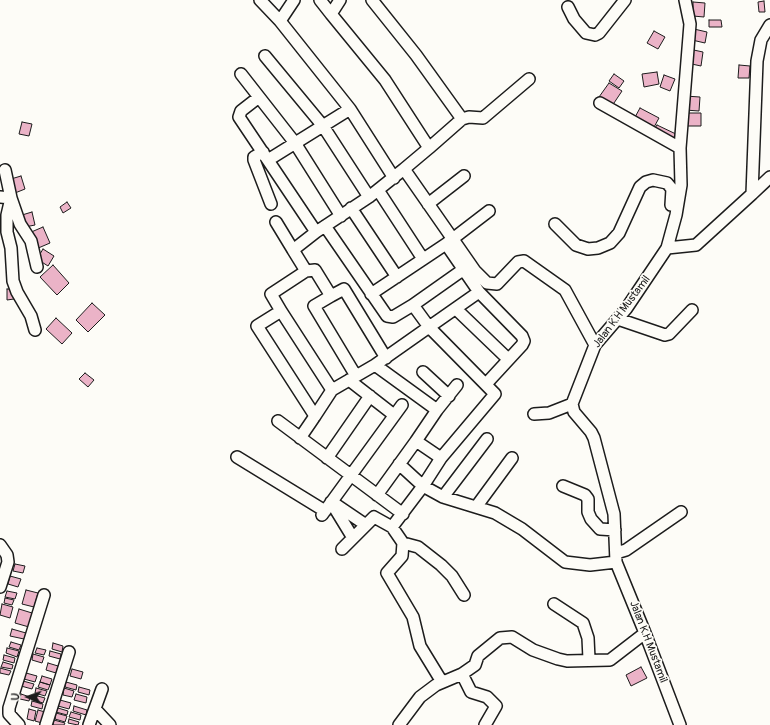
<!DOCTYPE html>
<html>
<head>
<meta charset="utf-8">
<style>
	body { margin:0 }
	#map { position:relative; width:770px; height:725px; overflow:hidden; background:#fdfcf7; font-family:Pangolin,sans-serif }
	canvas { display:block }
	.north { position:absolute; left:8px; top:677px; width:40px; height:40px; -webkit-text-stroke:3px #fdfcf7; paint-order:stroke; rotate:272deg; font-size:11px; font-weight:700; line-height:16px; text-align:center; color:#1c1c1c }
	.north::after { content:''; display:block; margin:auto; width:14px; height:18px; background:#1c1c1c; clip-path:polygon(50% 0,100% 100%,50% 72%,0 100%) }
</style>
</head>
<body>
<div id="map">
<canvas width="770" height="725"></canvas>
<div class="north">U</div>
</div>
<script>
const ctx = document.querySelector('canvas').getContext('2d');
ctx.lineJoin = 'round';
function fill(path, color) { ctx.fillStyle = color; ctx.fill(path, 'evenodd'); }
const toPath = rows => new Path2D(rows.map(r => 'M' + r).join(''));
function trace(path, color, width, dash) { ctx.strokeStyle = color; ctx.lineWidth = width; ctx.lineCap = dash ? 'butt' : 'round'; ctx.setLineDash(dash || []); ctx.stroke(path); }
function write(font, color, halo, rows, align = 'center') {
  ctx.font = font + ' Pangolin,sans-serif'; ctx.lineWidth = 3.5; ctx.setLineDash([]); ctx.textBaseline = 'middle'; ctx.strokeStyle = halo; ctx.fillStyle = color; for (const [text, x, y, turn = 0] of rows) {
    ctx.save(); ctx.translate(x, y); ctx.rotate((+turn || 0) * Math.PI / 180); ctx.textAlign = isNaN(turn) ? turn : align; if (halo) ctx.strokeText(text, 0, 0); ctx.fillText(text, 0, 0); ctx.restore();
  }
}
const building = toPath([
	[764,1,765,12,759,12,758,2,764,1],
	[693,2,705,3,704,17,693,16,693,2],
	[709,20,721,20,722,27,709,27,709,20],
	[694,29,707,32,705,43,692,40,694,29],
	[654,31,665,37,658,49,647,43,654,31],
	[689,49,703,52,701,66,687,63,689,49],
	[739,65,750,66,749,78,738,78,739,65],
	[657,72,659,84,644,87,642,74,657,72],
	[614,74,624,81,619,88,609,81,614,74],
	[664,75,675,79,670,91,660,87,664,75],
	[609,83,622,91,612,106,599,97,609,83],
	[685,96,700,97,699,111,685,110,685,96],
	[640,108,659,118,653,129,634,119,640,108],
	[683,113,701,113,701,126,683,126,683,113],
	[22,122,32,124,29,136,19,134,22,122],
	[657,125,678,135,674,142,653,131,657,125],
	[21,176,25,189,15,193,11,179,21,176],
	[67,202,71,208,63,213,60,207,67,202],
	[32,212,35,225,25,227,22,215,32,212],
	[43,227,50,243,36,249,29,233,43,227],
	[43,249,54,256,48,266,37,259,43,249],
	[53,265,69,283,57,295,40,277,53,265],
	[7,289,14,289,14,299,7,300,7,289],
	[92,303,105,315,88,332,76,320,92,303],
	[56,318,72,333,62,344,46,329,56,318],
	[85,373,94,380,88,387,79,379,85,373],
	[15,564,25,566,23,573,13,571,15,564],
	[10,576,21,579,18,587,8,584,10,576],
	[26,590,38,593,34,607,22,604,26,590],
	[7,591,17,593,15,599,5,597,7,591],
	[5,598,14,600,12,605,4,603,5,598],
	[2,604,13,607,10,618,0,615,2,604],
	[19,609,32,613,29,627,15,623,19,609],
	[12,629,26,633,24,639,10,636,12,629],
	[11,642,21,645,19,650,9,647,11,642],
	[53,643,63,646,62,652,52,649,53,643],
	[7,648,19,651,17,657,6,653,7,648],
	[37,648,46,650,44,655,35,653,37,648],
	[50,651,61,654,60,659,49,656,50,651],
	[33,654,44,657,42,663,32,660,33,654],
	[4,655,15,658,14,663,3,660,4,655],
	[3,662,13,665,12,669,1,667,3,662],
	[48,663,58,666,56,673,46,670,48,663],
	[641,667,647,678,631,686,626,675,641,667],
	[0,668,11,671,9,675,0,673,0,668],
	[72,669,83,672,81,679,70,676,72,669],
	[26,673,37,676,35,682,24,679,26,673],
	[42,676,52,679,50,685,40,682,42,676],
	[23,681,34,684,32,689,21,686,23,681],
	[40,682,50,685,48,690,38,687,40,682],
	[66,682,77,685,76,690,65,687,66,682],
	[79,687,90,690,89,695,78,692,79,687],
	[36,688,47,691,45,696,35,693,36,688],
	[64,688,74,691,72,697,63,695,64,688],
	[21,694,30,697,29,701,20,699,21,694],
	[76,694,87,697,86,703,74,700,76,694],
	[34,695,45,698,43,703,33,700,34,695],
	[60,700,71,703,69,709,58,706,60,700],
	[32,701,43,704,42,709,31,706,32,701],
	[74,706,87,710,86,715,73,711,74,706],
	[58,708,68,711,67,715,56,712,58,708],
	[29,709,36,711,34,721,27,719,29,709],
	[38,710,45,712,42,723,35,721,38,710],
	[71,712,81,715,80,720,69,717,71,712],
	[56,713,67,716,65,722,55,719,56,713],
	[69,719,79,722,78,725,68,723,69,719],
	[54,720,65,723,64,725,53,725,54,720]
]);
const minor = toPath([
	[260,0,280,21,294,0],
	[320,0,331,14,340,0],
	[372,0,416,55,462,119],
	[568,7,574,19,586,33,595,35,599,33,625,0],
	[331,14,385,80,429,148,404,169,475,271,487,283,497,284,518,262,524,261,565,290,595,345],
	[280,21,350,109],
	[265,56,323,126,369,197],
	[241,74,295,143,341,216],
	[259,97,241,111,239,117,316,232,369,197,404,169],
	[600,103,680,148],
	[429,148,462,119,469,117,483,118,529,79],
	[263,152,254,157,254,160,271,204],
	[268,160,350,109,394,178],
	[5,170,11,198,7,215,7,232,11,248,13,281,17,292,31,316,35,330],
	[378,190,423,259],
	[752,194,770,177],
	[0,197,11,198,20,224,31,241,37,267],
	[428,204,464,176],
	[351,208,397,277],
	[276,222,293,250],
	[555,224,576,245,588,249,598,248,610,243,619,233,640,187,646,182,653,180,667,183,672,189,671,205],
	[325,226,387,316,393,317,413,305,429,327,479,292,446,244],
	[316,232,293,250,306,271,271,294,281,311,257,326,315,416,332,390,375,365,429,327,495,394,441,458,423,486,392,527,403,543,402,556,387,573,413,617,420,646,442,682],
	[667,248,696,245,752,194,757,61,761,40,770,25],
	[306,271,315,270,331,296],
	[479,292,522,336,524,341,522,345,486,384],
	[371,294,446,244,489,211],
	[413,305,464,269],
	[456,309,508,359],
	[281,311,332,390],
	[618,319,665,335,669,334,692,310],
	[375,365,437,410,416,441,441,458],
	[423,372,449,396],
	[356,376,314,306,331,296,344,289,386,358],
	[349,380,394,415],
	[437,410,457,385],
	[534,414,549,413,572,404],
	[278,421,403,514],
	[300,438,315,416],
	[237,457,325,511],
	[327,458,370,396],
	[399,464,423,486,443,497,495,513,522,529,565,562,590,565,616,562],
	[563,486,585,495,588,499,588,512,591,519,600,529,615,530],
	[377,495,416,441],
	[443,497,487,439],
	[331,502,353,538],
	[335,504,366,525],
	[476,507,512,458],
	[322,515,402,405],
	[403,543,418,547,441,565,452,576,464,595],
	[0,545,7,555,8,562,0,587],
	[342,549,374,517,392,527],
	[616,553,626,550,681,512],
	[554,604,583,623,588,638,589,659],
	[462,674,471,692,487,697,496,706,485,725],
	[95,709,110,725],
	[19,725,9,714,9,708,44,595],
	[46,725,69,652],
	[89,725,102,689],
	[399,725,420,697,436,685,462,674,475,665,478,656,500,638,512,637,533,650,558,659,567,661,610,660,645,633],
	[680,725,645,633,616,562,614,514,594,438,591,432,574,412,572,404,595,345,626,309,667,248,676,215,681,185,680,148,690,24,685,0]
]);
const streetNames = [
	["Jalan K.H Mustamil",622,312,-53],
	["Jalan K.H Mustamil",648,642,69]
];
fill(building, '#ebb3c7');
trace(building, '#1c1c1c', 1);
trace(minor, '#1c1c1c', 14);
trace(minor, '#fdfcf7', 11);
write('11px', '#1c1c1c', '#fdfcf7', streetNames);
</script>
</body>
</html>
